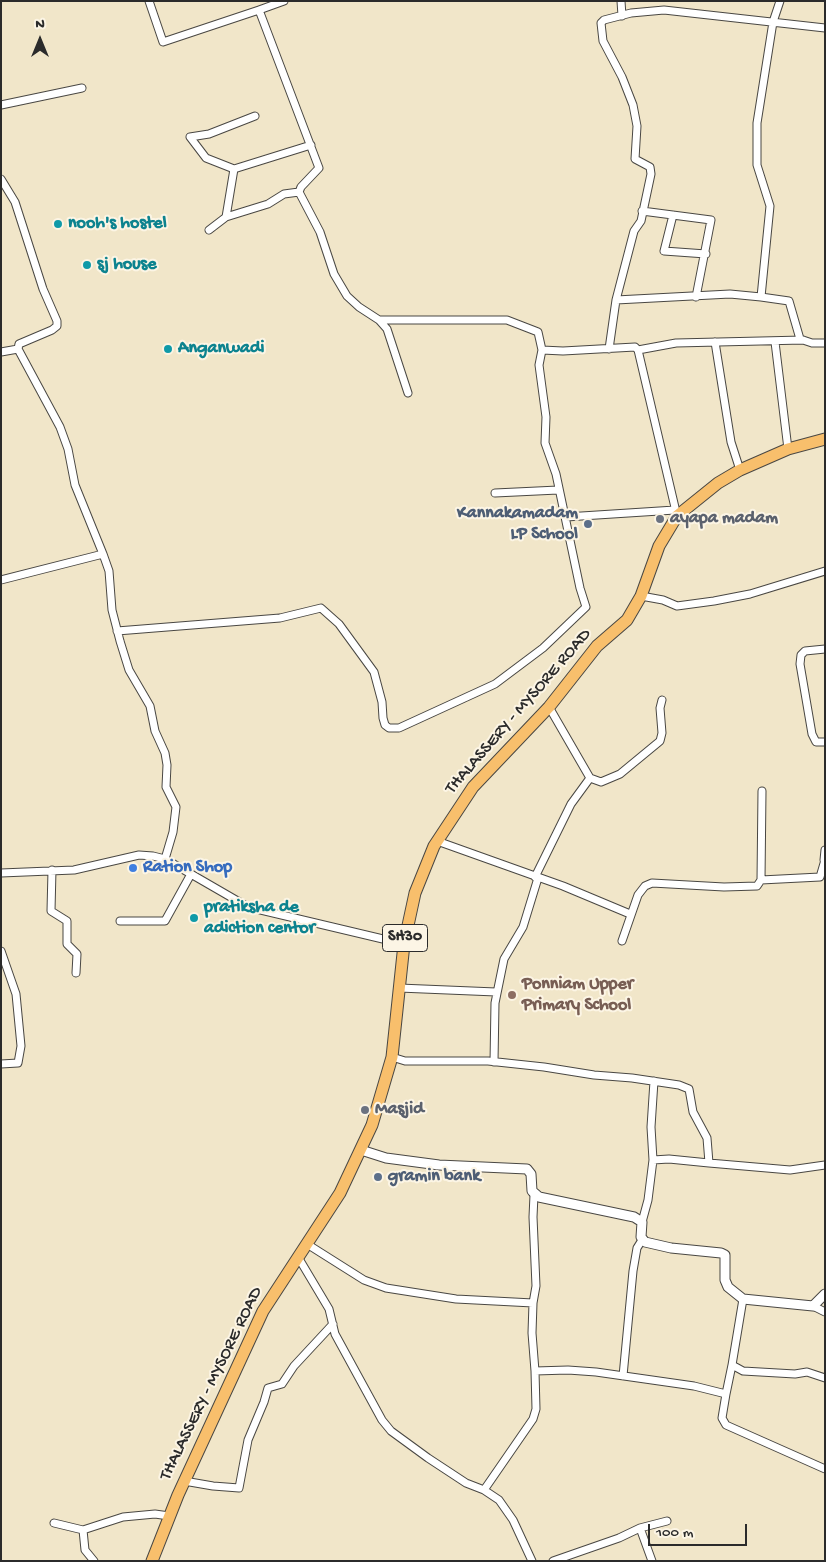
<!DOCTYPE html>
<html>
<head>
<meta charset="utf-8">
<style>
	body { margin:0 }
	#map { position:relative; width:826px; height:1562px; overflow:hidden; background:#f1e6c9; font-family:"Gochi Hand",sans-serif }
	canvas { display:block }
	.frame { position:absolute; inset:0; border:2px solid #2b2b2b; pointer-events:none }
	.north { position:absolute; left:15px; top:15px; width:50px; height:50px; -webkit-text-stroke:4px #fcf5e5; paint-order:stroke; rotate:0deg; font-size:14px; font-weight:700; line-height:20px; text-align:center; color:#2b2b2b }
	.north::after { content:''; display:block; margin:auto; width:18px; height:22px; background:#2b2b2b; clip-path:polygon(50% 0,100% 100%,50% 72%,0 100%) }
	.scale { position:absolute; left:648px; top:1524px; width:99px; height:22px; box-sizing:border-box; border:2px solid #2b2b2b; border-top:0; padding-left:6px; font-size:15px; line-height:18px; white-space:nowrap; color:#2b2b2b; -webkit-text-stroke:4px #fcf5e5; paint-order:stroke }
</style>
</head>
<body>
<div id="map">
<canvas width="826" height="1562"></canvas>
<div class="frame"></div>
<div class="north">N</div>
<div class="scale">100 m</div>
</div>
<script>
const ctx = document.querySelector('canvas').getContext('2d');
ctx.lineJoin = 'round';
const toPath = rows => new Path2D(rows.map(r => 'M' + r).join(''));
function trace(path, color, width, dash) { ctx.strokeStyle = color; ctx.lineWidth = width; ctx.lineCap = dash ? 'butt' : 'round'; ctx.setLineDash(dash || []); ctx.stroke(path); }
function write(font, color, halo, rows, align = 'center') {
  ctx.font = font + ' "Gochi Hand",sans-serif'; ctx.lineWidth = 4; ctx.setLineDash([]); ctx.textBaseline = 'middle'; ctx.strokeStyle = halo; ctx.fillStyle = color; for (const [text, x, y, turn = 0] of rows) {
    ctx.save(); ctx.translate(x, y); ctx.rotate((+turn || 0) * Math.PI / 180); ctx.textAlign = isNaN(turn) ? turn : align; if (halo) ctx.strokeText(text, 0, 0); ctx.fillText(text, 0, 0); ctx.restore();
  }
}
const minor = toPath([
	[149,1,163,42,259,10,319,168,301,187,299,192,320,232,334,274,347,296,359,307,379,320,507,320,538,332,542,350,563,351,635,347,638,350,677,516],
	[621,1,622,16],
	[780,1,773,22,757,123,757,165,770,206,761,297,789,301,800,339,812,343,825,343],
	[259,10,284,1],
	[1,105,82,88],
	[255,116,209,134,190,137,206,158,234,169,311,145],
	[234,169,226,217,268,204,284,194,299,192],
	[1,179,15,202,43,289,57,321,57,326,52,330,19,344,18,349,60,427,68,449,75,485,103,554],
	[642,211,711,220,696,297],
	[673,215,664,251,706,254],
	[209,230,226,217],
	[616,300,634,231,641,221,651,174,650,167,635,159,637,126,633,105,622,77,603,41,601,23,604,20,631,13,664,10,825,28],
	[379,320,387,329,408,393],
	[715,342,731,442,740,470],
	[775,342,788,449],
	[609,349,616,300,730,294,761,297],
	[638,350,676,343,803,340],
	[1,352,18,349],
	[495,493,558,490],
	[566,517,675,510],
	[1,580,103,554,109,571,112,610,120,641,129,670,150,706,155,731,165,753,167,765,166,787,176,807,173,832,165,859],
	[641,596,663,600,677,606,714,601,750,594,825,571],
	[117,631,280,618,321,608,339,624,374,672,382,702,383,718,385,725,389,728,399,728,495,684,543,648,586,607,580,588,556,474,545,443,546,417,539,365,542,350],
	[825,649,805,651,801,655,800,664,812,734,816,742,825,742],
	[590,778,601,782,620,774,660,741,662,733,660,708,662,700],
	[437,841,563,886,630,914],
	[824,860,825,850],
	[52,870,51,911,67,921,67,944,77,954,76,973],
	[1,873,74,870,139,855,153,856,165,859,248,907,404,944],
	[535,877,571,804,590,778,549,707],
	[761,880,762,791],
	[120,921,165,921,191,874],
	[622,941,638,895,645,886,652,883,724,887,757,886,761,880,820,877,825,860],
	[1,951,16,994,21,1046,18,1063,1,1064],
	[399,988,496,992],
	[392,1057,405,1061,488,1061,544,1067,594,1075,632,1078,679,1085,689,1089,693,1112,707,1138,709,1163,790,1170,825,1165],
	[494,1062,495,1003,504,959,523,927,538,878],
	[653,1160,669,1159,709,1163],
	[534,1195,533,1217,536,1286,533,1303,532,1333,535,1371,568,1370,596,1372,694,1386,726,1394,732,1365],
	[642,1222,648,1200,653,1160,651,1127,654,1081],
	[307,1244,364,1280,386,1288,456,1299,533,1303],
	[298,1257,329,1309,335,1334,382,1420,391,1431,428,1458,466,1483,484,1490,499,1500,513,1520,532,1561],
	[743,1299,732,1365,743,1371,795,1374,807,1372,825,1378],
	[813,1306,825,1312],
	[623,1376,633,1271,637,1248,642,1240],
	[726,1394,722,1418,726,1425,825,1469],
	[184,1481,213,1486,239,1488,248,1440,264,1402,268,1388,282,1384,294,1366,333,1324],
	[484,1490,533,1419,536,1409,535,1371],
	[54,1523,83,1530,123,1517,155,1514,169,1516],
	[640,1528,652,1561],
	[83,1530,85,1550,94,1561],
	[553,1561,619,1538,640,1528,667,1521]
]);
const tertiary = toPath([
	[361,1150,386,1158,439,1165,527,1169,531,1174,532,1191,539,1197,634,1217,642,1222,641,1237,645,1242,671,1248,721,1253,725,1255,725,1280,728,1287,743,1299,813,1306,825,1294]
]);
const primary = toPath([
	[152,1561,178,1495,263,1311,340,1193,372,1125,392,1057,404,944,415,893,434,846,473,787,549,707,597,646,627,620,641,596,659,546,677,516,718,483,740,470,788,449,825,439]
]);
const markers = [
	[58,224,5,"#0f9aa8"],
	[87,265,5,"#0f9aa8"],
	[168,349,5,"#0f9aa8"],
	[660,519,5,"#6b7280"],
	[588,524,5,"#5c6f8a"],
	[133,868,5,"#3f7fe0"],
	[194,918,5,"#0f9aa8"],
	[512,995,5,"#8d6e63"],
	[365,1110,5,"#6b7280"],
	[378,1177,5,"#5c6f8a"]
];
const shields = [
	[405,938,45]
];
const shieldNames = [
	["SH30",405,938]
];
const cultureNames = [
	["nooh's hostel",68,224],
	["sj house",97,265],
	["Anganwadi",178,349],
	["pratiksha de",204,908],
	["adiction centor",204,929]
];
const serviceNames = [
	["Kannakamadam",578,514],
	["LP School",578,535],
	["gramin bank",388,1177,"left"]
];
const worshipNames = [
	["ayapa madam",670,519],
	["Masjid",375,1110]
];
const streetNames = [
	["THALASSERY - MYSORE ROAD",519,712,-49],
	["THALASSERY - MYSORE ROAD",212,1384,-64]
];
const shopNames = [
	["Ration Shop",143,868]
];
const educationNames = [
	["Ponniam Upper",522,985],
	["Primary School",522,1006]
];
trace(minor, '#494743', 9);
trace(tertiary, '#494743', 11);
trace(primary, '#494743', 13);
trace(minor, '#fff', 7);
trace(tertiary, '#fff', 9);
trace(primary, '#f8bf6c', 11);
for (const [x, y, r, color] of markers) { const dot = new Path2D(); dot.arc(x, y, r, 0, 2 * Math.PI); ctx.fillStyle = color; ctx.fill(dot); trace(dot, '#fcf5e5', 2); }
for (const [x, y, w] of shields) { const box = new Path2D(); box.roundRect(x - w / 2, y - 13.5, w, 27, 4); ctx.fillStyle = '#fcf5e5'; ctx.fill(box); trace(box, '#2b2b2b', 1); }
write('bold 16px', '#2b2b2b', null, shieldNames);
write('bold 18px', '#0d838f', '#fcf5e5', cultureNames, 'left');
write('bold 18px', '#4e5e75', '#fcf5e5', serviceNames, 'right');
write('bold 18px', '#5b616d', '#fcf5e5', worshipNames, 'left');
write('18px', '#2b2b2b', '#fcf5e5', streetNames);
write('bold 18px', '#366cbe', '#fcf5e5', shopNames, 'left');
write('bold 18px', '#785e54', '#fcf5e5', educationNames, 'left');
</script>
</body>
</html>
